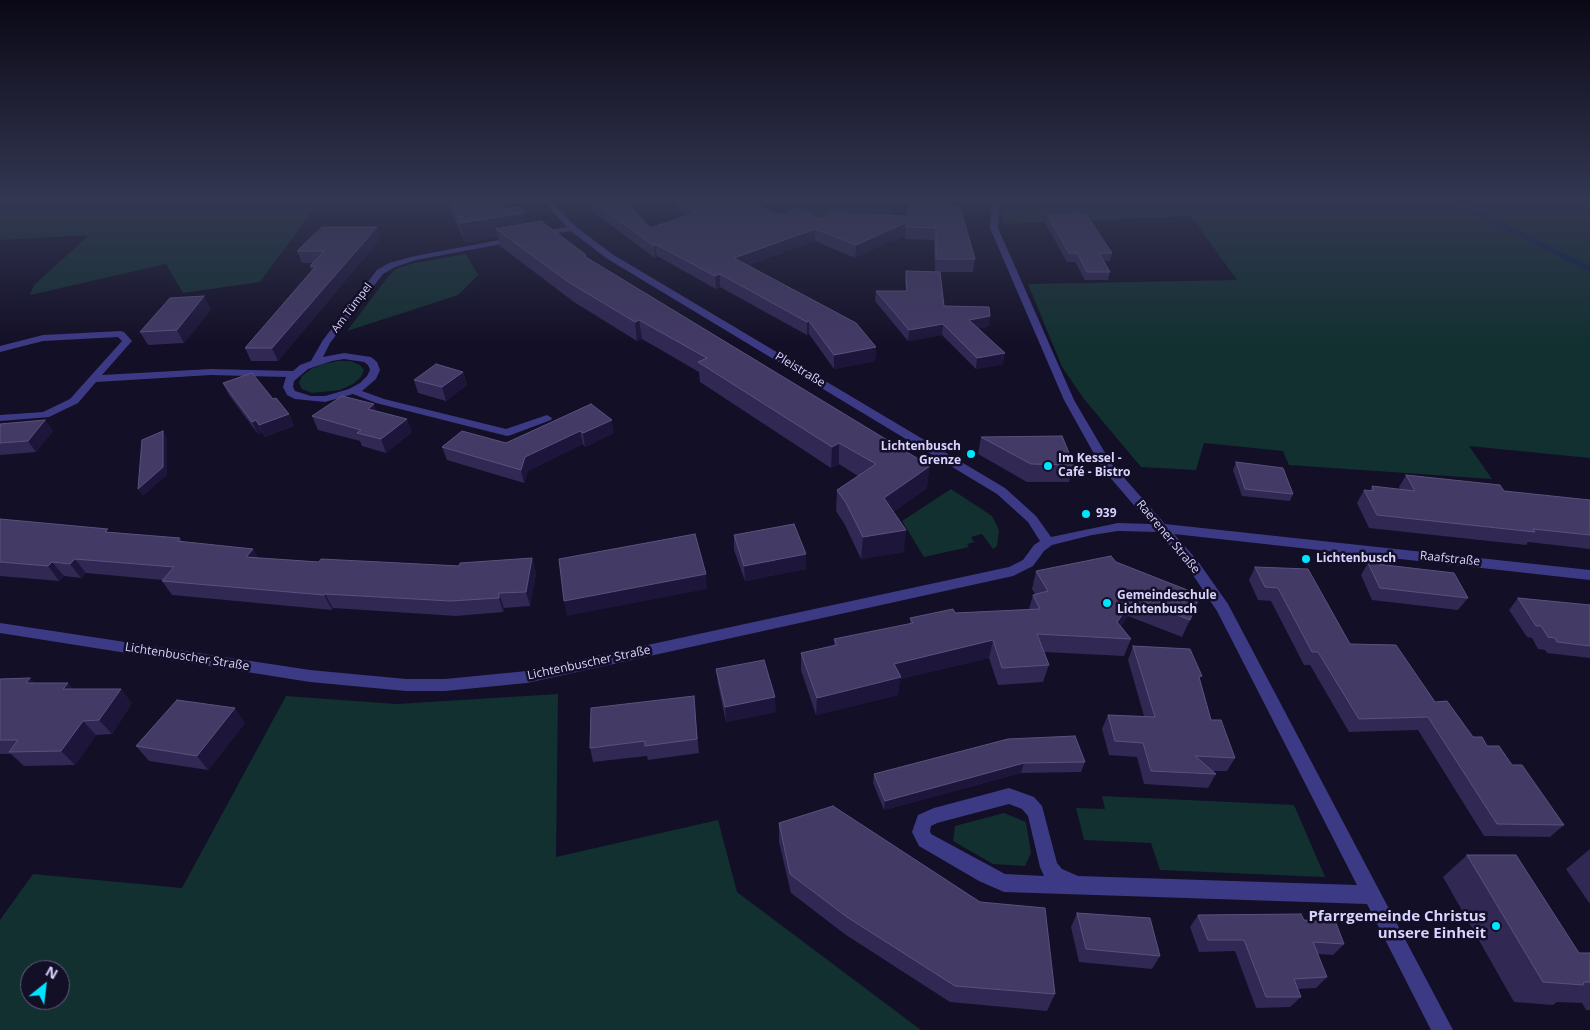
<!DOCTYPE html>
<html>
<head>
<meta charset="utf-8">
<style>
	body { margin:0 }
	#map { position:relative; width:1590px; height:1030px; overflow:hidden; background:#130f26; font-family:"Open Sans",sans-serif }
	canvas { display:block }
	.north { position:absolute; left:20px; top:960px; width:50px; height:50px; box-sizing:border-box; background:#130f26; border:1px solid #625e7d; border-radius:50%; rotate:29deg; font-size:14px; font-weight:700; line-height:20px; text-align:center; color:#d9d4ff }
	.north::after { content:''; display:block; margin:auto; width:18px; height:22px; background:#00e5ff; clip-path:polygon(50% 0,100% 100%,50% 72%,0 100%) }
</style>
</head>
<body>
<div id="map">
<canvas width="1590" height="1030"></canvas>
<div class="north">N</div>
</div>
<script>
const ctx = document.querySelector('canvas').getContext('2d');
ctx.lineJoin = 'round';
function fill(path, color) { ctx.fillStyle = color; ctx.fill(path, 'evenodd'); }
const toPath = rows => new Path2D(rows.map(r => 'M' + r).join(''));
function trace(path, color, width, dash) { ctx.strokeStyle = color; ctx.lineWidth = width; ctx.lineCap = dash ? 'butt' : 'round'; ctx.setLineDash(dash || []); ctx.stroke(path); }
function write(font, color, halo, rows, align = 'center') {
  ctx.font = font + ' "Open Sans",sans-serif'; ctx.lineWidth = 5; ctx.setLineDash([]); ctx.textBaseline = 'middle'; ctx.strokeStyle = halo; ctx.fillStyle = color; for (const [text, x, y, turn = 0] of rows) {
    ctx.save(); ctx.translate(x, y); ctx.rotate((+turn || 0) * Math.PI / 180); ctx.textAlign = isNaN(turn) ? turn : align; if (halo) ctx.strokeText(text, 0, 0); ctx.fillText(text, 0, 0); ctx.restore();
  }
}
const green = toPath([
	[0,202,319,202,260,282,183,293,166,264,30,295,34,285,89,235,0,240],
	[769,202,893,202,889,224,808,220],
	[1004,202,1590,202,1590,458,1469,446,1492,479,1289,465,1283,451,1204,443,1196,470,1141,467,1084,399,1062,367,1028,284,1237,280,1191,216,1003,224],
	[466,254,478,275,458,295,347,331,387,278,396,269,414,263],
	[338,361,351,361,360,365,364,370,361,377,353,384,340,390,312,393,302,389,299,383,302,376,311,369,324,364],
	[951,489,992,516,999,530,997,546,993,549,982,534,971,537,974,542,967,544,969,547,924,557,902,521],
	[558,694,556,857,718,820,737,892,921,1030,0,1030,0,920,33,874,182,888,286,696,397,704],
	[30,970,60,970,60,1000,30,1000],
	[1102,796,1294,805,1325,877,1160,870,1151,843,1084,840,1076,808,1105,809],
	[1004,813,1026,822,1031,853,1025,866,993,864,953,841,955,826]
]);
const stream = toPath([
	[1455,202,1590,269]
]);
const minor = toPath([
	[544,202,552,202,575,226,612,254,1005,488,1036,516,1051,537,1118,523,1150,524,1102,468,1064,400,990,228,992,202,1000,202,998,228,1074,400,1111,463,1165,524,1590,570,1590,580,1174,534,1197,560,1228,604,1453,1030,1431,1030,1367,904,1004,892,979,881,919,846,912,832,918,815,934,808,1009,788,1034,797,1042,806,1057,863,1062,869,1078,876,1357,885,1217,611,1187,566,1158,532,1118,531,1092,535,1052,545,1044,551,1033,566,1013,576,527,683,445,691,406,691,310,682,0,633,0,623,310,670,406,679,445,679,527,671,1009,567,1023,560,1034,545,1040,541,1028,522,997,494,606,258,571,231,537,236,537,232,567,227,544,202],
	[1009,804,1022,809,1028,816,1040,867,1044,876,1005,874,931,834,930,831,931,826,937,823,1009,804],
	[515,237,518,237,518,241,416,260,395,267,383,274,330,343,323,357,344,353,371,357,377,362,380,370,376,379,362,391,384,399,506,429,547,415,552,418,551,420,511,435,507,436,376,403,353,394,325,402,295,399,287,395,283,387,286,377,211,375,96,382,78,403,49,417,0,421,0,415,43,412,70,399,122,341,118,337,43,341,0,352,0,346,43,335,121,331,124,332,132,341,102,375,211,369,293,371,300,365,311,361,323,340,377,270,389,263,415,256,515,237],
	[344,359,364,362,368,365,370,370,367,376,360,383,349,389,325,396,311,396,295,391,293,387,294,381,308,369,332,361,344,359]
]);
const wall = toPath([
	[447,202,502,202,506,209,527,223,586,257,927,488,893,512,904,552,861,559,845,525,836,511,837,490,858,476,839,464,831,468,700,382,699,372,642,339,637,341,574,302,500,246,498,237,465,243],
	[580,202,636,202,628,204,650,228,686,216,672,202,751,202,780,215,819,219,848,214,907,216,945,206,975,259,973,272,935,272,934,240,905,239,905,235,855,258,815,241,749,265,876,347,875,361,834,369,809,334,807,335,720,287,716,289,657,256,655,258],
	[1047,215,1112,253,1110,261,1104,261,1110,272,1108,280,1085,280,1075,262,1067,262,1045,223],
	[377,227,380,239,278,361,251,361,245,348,312,270,310,266,313,263,302,263,297,251],
	[906,271,944,306,990,316,988,327,978,328,1003,364,976,369,942,335,908,341,875,301,876,291,906,291,905,281],
	[211,309,184,343,148,345,140,332],
	[463,372,467,385,446,401,418,393,414,380],
	[223,383,273,399,289,414,294,426,265,437,262,432,258,434,229,395],
	[374,404,376,411,412,432,386,453,362,446,360,441,318,430,312,416],
	[591,404,614,433,585,447,583,444,528,471,524,483,447,460,442,447,506,443],
	[45,420,53,431,36,452,0,455,0,424],
	[981,437,1074,465,1069,482,1027,482,978,454],
	[1236,462,1293,494,1290,501,1242,496,1233,470],
	[1406,475,1504,491,1590,500,1590,549,1528,542,1526,545,1369,528,1357,503,1364,490,1370,491,1372,486,1400,490,1399,487],
	[0,519,110,532,180,538,182,542,253,549,258,558,319,562,459,566,532,558,536,573,530,606,504,608,503,612,456,616,333,608,332,610,172,595,162,581,162,580,86,573,81,578,64,576,59,581,0,576],
	[734,535,806,569,745,581,734,550],
	[1116,562,1190,620,1182,637,1128,616,1121,626,1131,639,1124,656,1044,652,1049,665,1043,682,998,685,989,658,900,679,898,695,816,715,801,670,801,653,834,645,834,639,910,624,910,618,955,613,1029,609,1033,595,1035,594,1032,589,1036,571],
	[1368,563,1468,598,1458,610,1372,600,1361,575],
	[1255,567,1350,644,1435,702,1473,737,1487,746,1512,765,1564,825,1550,837,1484,836,1418,730,1349,732,1310,665,1304,665,1271,601,1258,600,1249,580],
	[1518,598,1590,605,1590,658,1547,653,1545,650,1538,649,1532,638,1527,637,1509,610],
	[1133,646,1200,680,1211,720,1235,758,1227,771,1212,771,1216,774,1208,788,1144,784,1137,757,1109,755,1102,729,1108,715,1144,716,1128,660],
	[716,669,776,712,726,722,718,684],
	[0,679,73,689,132,703,112,734,96,735,75,765,24,766,11,754,0,754],
	[695,711,699,753,648,760,647,756,593,762,590,748],
	[245,723,208,770,149,761,136,746],
	[1008,739,1085,762,1081,772,1021,773,884,810,873,783,874,774],
	[779,823,1055,994,1047,1011,950,1002,846,935,791,893,779,842],
	[1590,849,1590,904,1566,869],
	[1467,855,1579,953,1590,953,1590,1010,1586,1010,1582,1003,1557,1002,1553,1005,1514,1002,1443,877],
	[1077,913,1160,956,1152,969,1079,962,1071,927],
	[1198,915,1304,920,1344,944,1333,955,1317,954,1327,977,1316,988,1298,989,1301,997,1290,1007,1256,1008,1235,951,1199,952,1190,927]
]);
const shadedWall = toPath([
	[525,213,529,232,496,229,498,237,465,243,460,223],
	[907,222,905,235,855,258,856,245],
	[377,227,380,239,278,361,272,348],
	[815,229,815,241,735,270,734,258],
	[655,244,657,256,655,258,654,246],
	[720,274,720,287,716,289,715,276],
	[204,296,211,309,184,343,177,330],
	[990,316,988,327,967,330,969,320],
	[639,320,642,339,637,341,635,322],
	[809,321,809,334,807,335,807,322],
	[943,324,942,335,908,341,909,330],
	[876,347,875,361,834,369,834,355],
	[1005,353,1003,364,976,369,977,358],
	[463,372,467,385,446,401,442,387],
	[374,404,379,418,368,409],
	[289,414,294,426,265,437,259,425],
	[407,419,412,432,386,453,381,439],
	[45,420,53,431,36,452,28,441],
	[256,420,262,432,258,434,252,422],
	[612,420,614,433,585,447,583,433],
	[163,431,167,438,167,475,143,496,138,489],
	[580,431,583,444,528,471,524,483,521,470,525,457],
	[839,443,839,464,831,468,832,447],
	[930,466,927,488,882,520,884,498],
	[906,530,904,552,861,559,863,537],
	[253,549,261,564,246,557],
	[806,554,806,569,745,581,744,566],
	[532,558,536,573,530,606,526,592],
	[75,559,86,573,81,578,70,564],
	[52,562,64,576,59,581,48,566],
	[706,574,707,589,567,616,564,601],
	[499,593,504,608,503,612,499,598],
	[325,594,333,608,332,610,324,595],
	[1135,598,1128,616,1112,638,1117,622],
	[993,640,989,658,900,679,898,695,816,715,817,698,894,664],
	[30,678,43,692,26,683],
	[68,683,81,697,63,689],
	[121,689,132,703,112,734,99,720],
	[775,697,776,712,726,722,725,707],
	[235,708,245,723,208,770,197,756],
	[83,721,96,735,75,765,61,751],
	[1024,763,1021,773,884,810,885,801]
]);
const building = toPath([
	[450,202,502,202,506,209,520,207,525,213,460,223,450,202],
	[594,202,627,202,650,228,695,213,683,202,751,202,780,215,798,209,819,219,840,211,848,214,907,216,909,202,945,202,945,206,960,207,975,259,936,259,936,228,906,227,907,222,856,245,815,229,734,258,856,323,876,347,834,355,809,321,807,322,720,274,715,276,655,244,654,246,594,202],
	[1074,212,1075,214,1086,214,1112,253,1099,253,1110,272,1087,272,1077,253,1069,253,1047,215,1071,214,1074,212],
	[541,221,586,255,584,256,930,466,884,498,906,530,863,537,846,503,837,490,876,464,839,443,832,447,698,362,707,358,639,320,635,322,570,283,496,229,541,221],
	[322,227,377,227,272,348,245,348,316,266,310,266,324,251,297,251,322,227],
	[906,271,940,272,944,306,989,307,990,316,969,320,1005,353,977,358,943,324,909,330,876,291,907,291,906,271],
	[204,296,177,330,140,332,170,298,204,296],
	[436,364,463,372,442,387,414,380,436,364],
	[252,373,273,399,276,398,289,414,259,425,256,420,252,422,223,383,252,373],
	[342,396,374,404,368,409,407,419,381,439,357,433,361,430,312,416,342,396],
	[591,404,612,420,583,433,580,431,525,457,521,470,442,447,462,431,506,443,591,404],
	[45,420,28,441,0,443,0,424,45,420],
	[163,431,163,467,138,489,142,440,163,431],
	[1062,436,1074,465,1031,464,981,437,1062,436],
	[1236,462,1283,468,1293,494,1245,489,1236,462],
	[1406,475,1500,485,1504,491,1590,500,1590,535,1533,529,1535,532,1377,515,1364,490,1374,491,1372,486,1415,491,1406,475],
	[0,519,108,529,105,532,180,538,177,541,253,549,246,557,319,562,321,559,459,566,460,563,532,558,526,592,499,593,499,598,450,601,325,594,324,595,162,581,174,567,75,559,70,564,52,562,48,566,0,562,0,519],
	[794,524,806,554,744,566,734,535,794,524],
	[695,534,706,574,564,601,559,559,695,534],
	[1111,556,1116,562,1200,595,1190,620,1135,598,1117,622,1131,639,1037,634,1049,665,1002,668,993,640,894,664,901,677,817,698,801,653,837,645,834,639,913,623,910,618,953,609,955,613,1040,609,1033,595,1048,591,1036,571,1111,556],
	[1368,563,1454,573,1468,598,1380,588,1368,563],
	[1255,567,1308,569,1350,644,1396,645,1435,702,1447,701,1473,737,1482,737,1487,746,1499,746,1512,765,1522,765,1564,825,1497,824,1428,717,1359,719,1318,652,1312,652,1278,588,1265,587,1255,567],
	[1518,598,1590,605,1590,646,1557,642,1555,638,1548,637,1541,626,1536,626,1518,598],
	[1133,646,1190,649,1202,676,1199,677,1211,720,1221,720,1235,758,1195,756,1216,774,1151,771,1143,743,1115,741,1108,715,1155,717,1133,646],
	[764,660,775,697,725,707,716,669,764,660],
	[30,678,26,683,68,683,63,689,121,689,99,720,83,721,61,751,9,752,18,740,0,740,0,679,30,678],
	[694,696,697,739,645,746,645,741,590,748,591,708,694,696],
	[177,700,235,708,197,756,136,746,177,700],
	[1075,736,1085,762,1024,763,885,801,874,774,1008,739,1075,736],
	[833,806,980,902,1045,908,1055,994,955,986,847,917,790,874,779,823,833,806],
	[1467,855,1516,855,1579,953,1590,953,1590,982,1584,982,1583,985,1543,982,1467,855],
	[1077,913,1150,918,1160,956,1086,949,1077,913],
	[1301,914,1304,920,1336,923,1344,944,1313,942,1327,977,1294,979,1301,997,1266,997,1244,940,1208,940,1198,915,1301,914]
]);
const markers = [
	[971,454,5,"#00e5ff"],
	[1048,466,5,"#00e5ff"],
	[1086,514,5,"#00e5ff"],
	[1306,559,5,"#00e5ff"],
	[1107,603,5,"#00e5ff"],
	[1496,926,5,"#00e5ff"]
];
const farStreetnames = [
	["Am Tümpel",352,308,-53]
];
const streetNames = [
	["Pleistraße",800,370,31],
	["Raerener Straße",1168,537,50],
	["Raafstraße",1450,559,6],
	["Lichtenbuscher Straße",187,657,9],
	["Lichtenbuscher Straße",589,663,-12]
];
const poiNames = [
	["Lichtenbusch",961,447,"right"],
	["Grenze",961,461,"right"],
	["Im Kessel -",1058,459],
	["Café - Bistro",1058,473],
	["939",1096,514],
	["Lichtenbusch",1316,559],
	["Gemeindeschule",1117,596],
	["Lichtenbusch",1117,610]
];
const nearPoinames = [
	["Pfarrgemeinde Christus",1486,917],
	["unsere Einheit",1486,934]
];
fill(green, '#12302f');
trace(stream, '#0c2248', 5);
fill(minor, '#3d3a85');
fill(wall, '#312854');
fill(shadedWall, '#1d163a');
fill(building, '#433a66');
trace(building, '#5a527e', 1);
const sky = ctx.createLinearGradient(0, 0, 0, 346);
sky.addColorStop(0, '#0a0815');
sky.addColorStop(0.58, '#333752');
sky.addColorStop(1, '#33375200');
ctx.fillStyle = sky;
ctx.fillRect(0, 0, 1590, 346);
for (const [x, y, r, color] of markers) { const dot = new Path2D(); dot.arc(x, y, r, 0, 2 * Math.PI); ctx.fillStyle = color; ctx.fill(dot); trace(dot, '#130f26', 2); }
write('11px', '#d9d4ff', '#130f26', farStreetnames);
write('12px', '#d9d4ff', '#130f26', streetNames);
write('bold 12px', '#d9d4ff', '#130f26', poiNames, 'left');
write('bold 15px', '#d9d4ff', '#130f26', nearPoinames, 'right');
</script>
</body>
</html>
